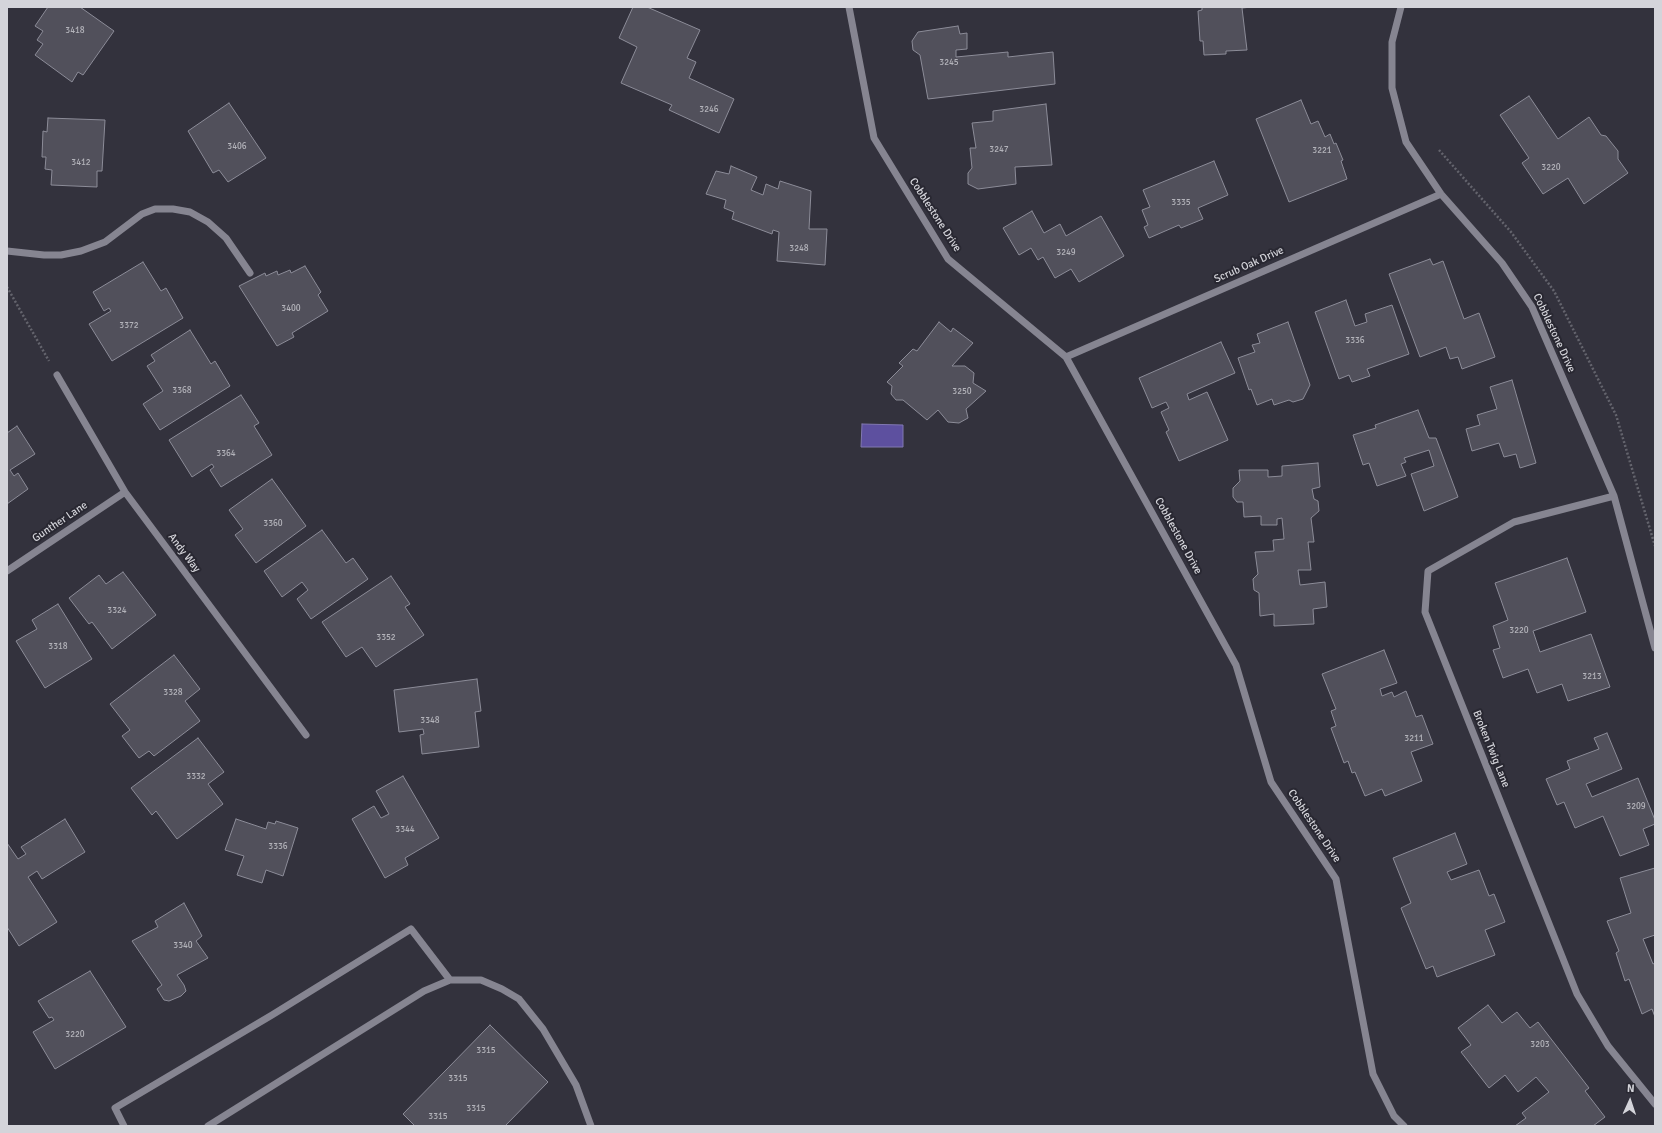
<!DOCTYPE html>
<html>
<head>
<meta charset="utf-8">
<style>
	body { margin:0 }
	#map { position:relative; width:1662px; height:1133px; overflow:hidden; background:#33323d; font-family:Signika,sans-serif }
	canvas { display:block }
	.frame { position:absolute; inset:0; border:8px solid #d4d4da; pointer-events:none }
	.north { position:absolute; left:1610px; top:1081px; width:40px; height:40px; -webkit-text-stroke:3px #292832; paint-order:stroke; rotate:3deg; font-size:11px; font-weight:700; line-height:16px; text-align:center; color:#d4d4da }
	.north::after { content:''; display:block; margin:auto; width:14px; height:18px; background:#d4d4da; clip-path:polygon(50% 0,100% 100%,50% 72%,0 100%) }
</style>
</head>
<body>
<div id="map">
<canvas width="1662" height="1133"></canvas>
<div class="frame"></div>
<div class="north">N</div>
</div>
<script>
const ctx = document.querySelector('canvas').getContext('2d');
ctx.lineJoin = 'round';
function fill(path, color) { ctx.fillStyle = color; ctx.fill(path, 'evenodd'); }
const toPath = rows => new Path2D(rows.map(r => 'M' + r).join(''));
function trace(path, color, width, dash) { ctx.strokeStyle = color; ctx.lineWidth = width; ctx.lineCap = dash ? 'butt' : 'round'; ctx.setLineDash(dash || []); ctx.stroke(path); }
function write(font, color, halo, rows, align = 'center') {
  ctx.font = font + ' Signika,sans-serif'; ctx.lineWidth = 4; ctx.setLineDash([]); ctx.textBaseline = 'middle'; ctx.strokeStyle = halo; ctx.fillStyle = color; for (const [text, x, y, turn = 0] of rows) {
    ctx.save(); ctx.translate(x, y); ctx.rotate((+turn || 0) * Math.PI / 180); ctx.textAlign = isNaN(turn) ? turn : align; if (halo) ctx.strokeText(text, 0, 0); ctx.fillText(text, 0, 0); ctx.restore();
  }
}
const water = toPath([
	[862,424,903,425,903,447,861,447,862,424]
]);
const building = toPath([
	[48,7,80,7,114,31,83,75,78,72,72,82,35,55,43,44,37,40,43,31,35,26,48,7],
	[633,7,647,7,700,30,687,58,696,62,689,78,734,99,719,133,669,110,672,105,621,83,637,47,619,38,633,7],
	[1202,7,1252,7,1242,8,1247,50,1226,51,1226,54,1204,55,1203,41,1200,41,1198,11,1202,10,1202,7],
	[958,26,960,34,967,33,967,49,956,50,956,57,1008,52,1008,57,1053,52,1055,84,928,99,920,55,913,50,912,41,918,32,958,26],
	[1529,96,1558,139,1589,117,1601,135,1606,136,1618,151,1618,159,1628,173,1584,204,1568,178,1543,194,1522,163,1529,158,1500,115,1529,96],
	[1301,100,1311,124,1318,121,1325,137,1330,134,1334,144,1336,143,1343,160,1341,161,1347,179,1289,202,1256,119,1301,100],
	[229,103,266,158,228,182,219,170,213,173,188,131,229,103],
	[1046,104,1052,165,1015,167,1016,184,978,189,968,184,968,173,972,168,970,148,976,148,972,123,993,121,993,111,1046,104],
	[48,118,105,120,102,171,97,171,97,187,51,185,52,170,45,169,46,157,42,157,43,131,47,132,48,118],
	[1214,161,1228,195,1198,208,1203,219,1181,228,1179,225,1149,238,1144,227,1148,225,1142,210,1150,207,1143,190,1214,161],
	[731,166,757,177,751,190,763,195,766,184,778,189,780,181,811,191,809,229,827,229,825,265,777,261,779,232,773,230,772,234,732,219,734,212,724,208,726,200,706,194,716,171,729,174,731,166],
	[1032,211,1044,233,1060,224,1066,236,1101,216,1124,256,1079,282,1071,269,1055,278,1043,257,1038,260,1031,248,1019,255,1003,228,1032,211],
	[1430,259,1433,265,1443,261,1464,319,1479,313,1495,357,1462,369,1458,357,1450,359,1446,347,1420,357,1389,274,1430,259],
	[143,262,161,291,166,288,183,318,112,361,89,324,111,311,109,308,104,311,93,292,143,262],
	[305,266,321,292,318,295,328,311,292,333,294,337,277,346,239,286,265,273,266,276,277,271,278,275,290,270,291,273,305,266],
	[1346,300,1355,326,1367,322,1365,314,1392,305,1409,354,1367,369,1370,376,1352,382,1349,375,1339,379,1315,312,1346,300],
	[939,322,951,332,953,328,973,343,952,366,965,366,974,373,973,383,986,391,966,409,968,418,959,423,948,422,938,410,927,420,903,400,896,400,891,394,892,386,887,382,903,366,899,363,913,349,917,351,939,322],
	[1288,322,1310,385,1303,399,1293,402,1289,400,1274,405,1272,399,1257,405,1251,389,1249,390,1238,358,1255,352,1252,345,1260,343,1257,334,1288,322],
	[190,330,211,364,215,361,230,386,160,430,143,404,163,391,147,366,155,361,151,355,190,330],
	[1221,342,1235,373,1187,394,1189,400,1207,392,1228,440,1179,461,1166,432,1169,430,1161,412,1169,408,1166,402,1152,408,1139,378,1221,342],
	[1512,380,1536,463,1520,468,1516,454,1504,457,1499,443,1472,451,1466,429,1480,425,1477,415,1497,409,1490,387,1512,380],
	[241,395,259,423,254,426,272,455,221,487,210,470,214,467,212,464,192,477,169,440,241,395],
	[1418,410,1429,438,1436,438,1458,497,1424,511,1411,474,1434,466,1429,450,1404,458,1406,462,1401,464,1406,476,1377,486,1369,463,1363,465,1353,435,1376,428,1375,425,1418,410],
	[17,426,35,454,10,470,14,476,18,473,28,489,7,504,7,433,17,426],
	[1318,463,1320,487,1312,489,1314,499,1318,501,1319,511,1311,518,1314,542,1308,542,1311,570,1298,570,1300,585,1325,582,1327,607,1313,609,1314,624,1274,626,1274,614,1260,616,1259,593,1254,590,1253,579,1258,574,1255,552,1274,551,1273,540,1284,539,1282,518,1277,519,1277,525,1261,525,1261,516,1244,517,1243,502,1237,502,1233,497,1233,488,1240,481,1239,470,1268,470,1268,477,1282,476,1282,466,1318,463],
	[272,479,306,526,256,563,235,535,243,529,229,510,272,479],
	[322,530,346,563,353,558,368,579,311,619,297,599,308,590,302,582,282,597,264,571,322,530],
	[1567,558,1586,612,1533,631,1540,652,1591,634,1610,687,1568,701,1562,684,1537,693,1528,669,1503,678,1493,650,1500,648,1493,626,1508,620,1495,583,1567,558],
	[123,572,156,615,112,649,92,622,89,624,69,598,99,575,106,584,123,572],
	[391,576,410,604,405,607,424,635,376,667,362,647,346,657,322,622,391,576],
	[58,604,92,659,45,688,16,641,37,629,32,620,58,604],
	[1384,650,1397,683,1380,689,1382,696,1392,692,1394,697,1406,691,1416,717,1422,715,1433,744,1411,752,1422,781,1385,796,1382,789,1365,796,1355,772,1352,773,1348,761,1344,763,1331,728,1336,726,1331,711,1336,709,1322,674,1384,650],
	[174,655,200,689,185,701,200,721,154,756,149,751,139,758,122,736,130,730,110,704,174,655],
	[477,679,481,711,475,712,479,747,422,754,420,735,424,734,423,729,399,732,394,690,477,679],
	[1607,733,1622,769,1586,784,1592,797,1638,778,1655,820,1655,824,1643,829,1649,845,1620,856,1603,816,1575,828,1564,802,1557,805,1546,779,1570,769,1567,761,1599,749,1594,738,1607,733],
	[198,738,224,772,208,784,223,804,177,839,156,811,152,815,131,788,198,738],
	[403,776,439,838,405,858,408,865,385,878,352,819,374,806,381,818,389,814,376,791,403,776],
	[65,819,85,852,42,879,37,871,28,877,57,922,19,946,7,927,7,843,18,859,26,854,21,847,65,819],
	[236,819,266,829,268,822,275,824,276,821,298,828,283,876,266,870,262,883,237,875,244,856,225,850,236,819],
	[1455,833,1467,864,1447,872,1451,880,1479,870,1489,896,1494,894,1505,922,1485,930,1495,955,1437,977,1433,966,1426,969,1401,908,1411,903,1393,858,1455,833],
	[1655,868,1655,935,1643,939,1653,964,1655,963,1655,1017,1652,1009,1642,1014,1629,979,1625,981,1616,953,1619,951,1607,921,1631,913,1620,878,1655,868],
	[184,903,202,936,196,941,208,958,177,975,184,985,186,991,181,996,169,1001,164,1000,157,989,162,985,132,941,158,927,155,921,184,903],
	[90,971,126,1027,55,1069,33,1032,54,1020,52,1017,49,1018,38,1001,90,971],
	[1488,1005,1502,1023,1517,1012,1530,1028,1538,1022,1589,1088,1585,1091,1605,1117,1593,1126,1515,1126,1526,1118,1522,1113,1549,1092,1536,1077,1518,1092,1505,1075,1489,1088,1461,1052,1471,1045,1458,1028,1488,1005],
	[490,1025,548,1082,505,1126,415,1126,403,1114,490,1025]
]);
const path = toPath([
	[1439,150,1511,232,1554,291,1616,415,1655,546],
	[7,287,49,361]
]);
const minor = toPath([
	[849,7,874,138,948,259,1066,357,1236,665,1271,782,1336,879,1373,1074,1394,1116,1404,1126],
	[1401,7,1392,42,1392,88,1406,142,1441,194,1502,263,1532,307,1614,496,1655,648],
	[7,251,44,255,61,255,81,251,105,242,142,214,155,209,173,209,190,212,208,222,226,238,250,273],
	[1066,357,1441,194],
	[57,375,125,492,306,735],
	[1614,496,1514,522,1428,571,1425,612,1577,994,1608,1046,1655,1104],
	[7,571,125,492],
	[124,1126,115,1108,272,1015,411,929,450,980],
	[208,1126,424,991,450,980,481,980,502,989,519,999,543,1029,576,1085,591,1126]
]);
const numberNames = [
	["3418",75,31],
	["3245",949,63],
	["3246",709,110],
	["3406",237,147],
	["3247",999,150],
	["3221",1322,151],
	["3412",81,163],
	["3220",1551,168],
	["3335",1181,203],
	["3248",799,249],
	["3249",1066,253],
	["3400",291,309],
	["3372",129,326],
	["3336",1355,341],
	["3368",182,391],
	["3250",962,392],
	["3364",226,454],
	["3360",273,524],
	["3324",117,611],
	["3220",1519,631],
	["3352",386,638],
	["3318",58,647],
	["3213",1592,677],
	["3328",173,693],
	["3348",430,721],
	["3211",1414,739],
	["3332",196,777],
	["3209",1636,807],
	["3344",405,830],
	["3336",278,847],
	["3340",183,946],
	["3220",75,1035],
	["3203",1540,1045],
	["3315",486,1051],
	["3315",458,1079],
	["3315",476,1109],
	["3315",438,1117]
];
const streetNames = [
	["Cobblestone Drive",935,215,57],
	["Scrub Oak Drive",1249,265,-24],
	["Cobblestone Drive",1554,333,65],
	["Gunther Lane",60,522,-34],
	["Cobblestone Drive",1178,536,61],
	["Andy Way",184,553,53],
	["Broken Twig Lane",1491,749,68],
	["Cobblestone Drive",1314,826,56]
];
fill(water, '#5d509f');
trace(water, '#8178b1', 1);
fill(building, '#51505b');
trace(building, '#8c8c98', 1);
trace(path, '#64646d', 2.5, [2, 2]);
trace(minor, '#868591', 7);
write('9px', '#b3b3ba', null, numberNames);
write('11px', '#d4d4da', '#292832', streetNames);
</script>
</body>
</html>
